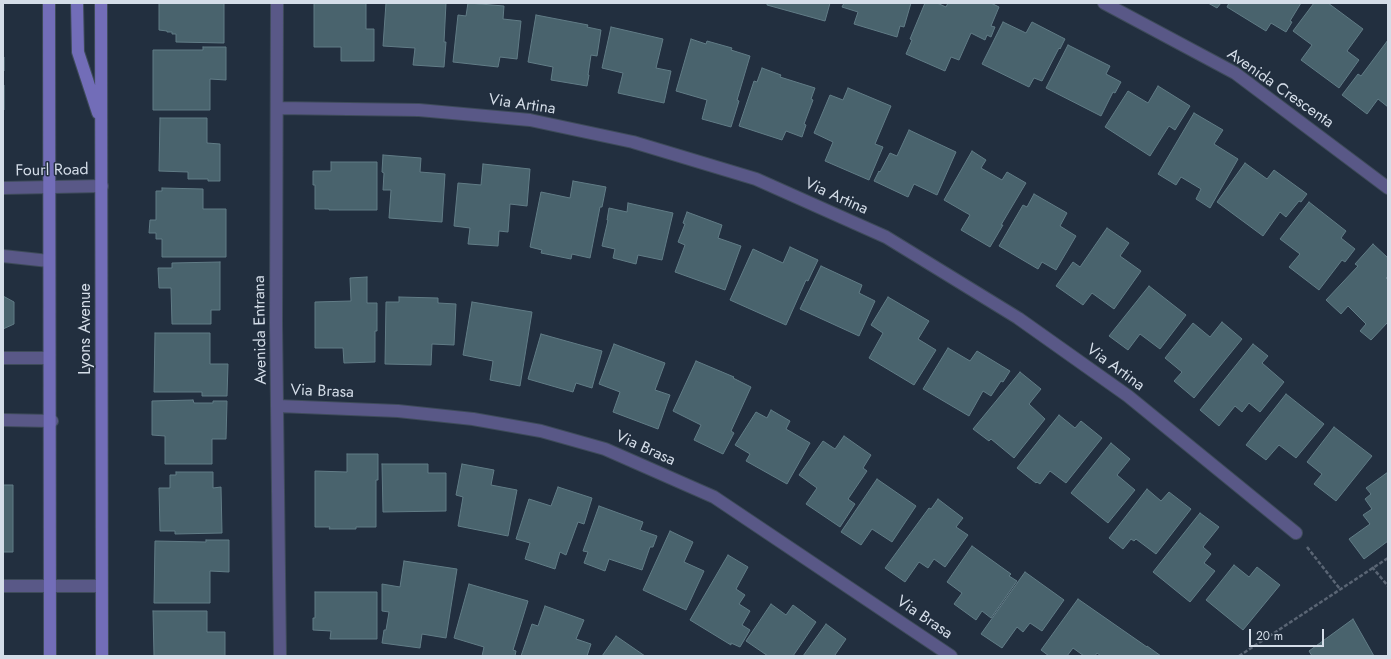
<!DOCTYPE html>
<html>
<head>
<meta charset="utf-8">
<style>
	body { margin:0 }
	#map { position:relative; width:1391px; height:659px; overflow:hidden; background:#222f3f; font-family:Jost,sans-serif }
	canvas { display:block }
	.frame { position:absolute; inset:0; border:4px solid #d4dde8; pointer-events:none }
	.scale { position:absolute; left:1249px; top:629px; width:75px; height:18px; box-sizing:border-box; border:2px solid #d4dde8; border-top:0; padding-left:5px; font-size:12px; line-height:14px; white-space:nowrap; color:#d4dde8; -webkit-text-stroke:3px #222f3f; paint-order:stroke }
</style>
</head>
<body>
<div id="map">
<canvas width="1391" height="659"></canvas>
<div class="frame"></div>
<div class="scale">20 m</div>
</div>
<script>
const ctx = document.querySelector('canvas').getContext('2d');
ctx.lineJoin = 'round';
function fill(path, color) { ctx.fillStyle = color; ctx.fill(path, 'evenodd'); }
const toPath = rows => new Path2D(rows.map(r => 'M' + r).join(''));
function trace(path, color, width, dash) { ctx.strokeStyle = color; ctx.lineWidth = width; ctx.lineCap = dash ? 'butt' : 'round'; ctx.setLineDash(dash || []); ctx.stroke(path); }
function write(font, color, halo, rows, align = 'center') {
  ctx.font = font + ' Jost,sans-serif'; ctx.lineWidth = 3; ctx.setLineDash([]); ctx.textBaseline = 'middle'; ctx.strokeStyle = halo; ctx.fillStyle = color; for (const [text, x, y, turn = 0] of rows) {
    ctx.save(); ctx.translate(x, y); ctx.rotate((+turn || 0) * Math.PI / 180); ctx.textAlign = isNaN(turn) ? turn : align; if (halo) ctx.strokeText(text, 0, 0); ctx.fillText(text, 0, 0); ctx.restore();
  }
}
const building = toPath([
	[159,3,224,3,224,43,176,42,176,34,172,34,172,32,167,32,167,31,159,30,159,3],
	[314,3,366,3,366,29,374,29,374,61,341,61,341,47,314,47,314,3],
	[386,3,446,3,444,42,446,42,444,67,413,65,415,48,383,46,386,3],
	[468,3,504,6,503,19,521,21,517,59,500,57,498,67,453,62,458,15,466,16,468,3],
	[767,3,830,3,825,21,767,5,767,3],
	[844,3,911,3,904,27,900,26,897,37,854,24,858,12,842,7,844,3],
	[925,3,937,3,946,7,948,3,991,3,999,7,991,26,995,27,991,37,987,35,985,40,971,33,959,60,951,57,945,71,906,54,912,40,910,39,925,3],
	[1208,3,1221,3,1217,8,1208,3],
	[1229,3,1301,3,1290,21,1292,22,1286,32,1271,23,1266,31,1227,7,1229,3],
	[1314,3,1328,3,1363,29,1347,51,1359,60,1339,88,1301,60,1312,45,1293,31,1314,3],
	[536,15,588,25,587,27,601,30,597,56,591,55,588,75,589,75,587,86,551,80,553,67,528,62,536,15],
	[1003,22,1026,33,1032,22,1065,39,1060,49,1059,48,1042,81,1034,78,1029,87,982,64,1003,22],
	[611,27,663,39,656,68,671,71,664,103,618,93,623,73,602,68,611,27],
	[691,39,706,44,707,41,732,48,731,50,750,56,737,100,739,101,731,127,702,119,707,100,676,91,691,39],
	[1388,40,1388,107,1378,99,1367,114,1342,95,1358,74,1361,76,1388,40],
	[1068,45,1110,66,1106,74,1121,82,1115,93,1113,92,1101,116,1046,88,1068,45],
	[203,47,226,47,226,80,210,79,210,110,153,110,153,50,203,50,203,47],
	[3,57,4,57,4,71,3,71,3,57],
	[762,68,781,75,780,77,815,88,811,99,813,100,804,124,806,125,802,137,786,131,782,140,739,126,754,81,757,82,762,68],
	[3,85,4,85,4,110,3,110,3,85],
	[1158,86,1190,106,1175,130,1169,126,1150,156,1105,127,1128,91,1148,103,1158,86],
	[848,88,891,106,875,144,883,147,869,180,825,161,833,142,814,133,830,95,843,100,848,88],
	[1194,113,1223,130,1214,144,1238,159,1210,208,1196,199,1201,189,1181,177,1176,185,1158,174,1194,113],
	[160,118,207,118,207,143,220,144,220,181,208,181,208,179,188,179,188,172,159,171,160,118],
	[909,130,956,152,937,195,914,184,908,197,874,181,879,171,880,172,890,153,897,156,909,130],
	[972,151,986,160,981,168,1002,180,1007,172,1026,183,1001,225,1003,225,990,247,961,230,970,215,944,200,972,151],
	[383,155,421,158,420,172,445,174,442,222,389,218,391,190,383,190,384,173,382,172,383,155],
	[331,162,377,162,377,210,329,210,329,209,315,209,315,185,313,185,313,171,331,171,331,162],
	[1245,163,1267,179,1274,170,1307,194,1301,202,1299,201,1286,217,1280,212,1263,236,1217,202,1245,163],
	[483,164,530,169,527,206,510,204,508,232,499,231,498,246,468,244,470,228,454,226,458,183,481,185,483,164],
	[573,181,606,187,602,207,600,207,590,258,572,254,571,259,541,253,542,250,530,247,541,192,570,198,573,181],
	[162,188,203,189,203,209,226,209,226,257,162,257,162,239,156,239,156,233,149,233,150,220,156,220,156,191,162,191,162,188],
	[1034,194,1067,213,1060,226,1076,236,1056,270,1042,262,1038,269,999,246,1023,205,1027,207,1034,194],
	[1309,202,1346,231,1341,238,1355,249,1345,262,1342,260,1319,290,1289,267,1300,254,1280,239,1309,202],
	[628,203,673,213,662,260,638,255,636,264,613,258,615,249,602,246,608,220,607,220,609,208,627,212,628,203],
	[687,212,722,225,718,238,741,246,725,290,675,272,685,245,678,242,685,224,683,223,687,212],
	[1107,228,1129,243,1120,256,1141,271,1114,309,1092,293,1083,305,1056,286,1073,262,1080,267,1107,228],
	[1373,244,1388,258,1388,276,1386,278,1388,280,1388,322,1371,340,1360,331,1366,324,1348,306,1341,314,1326,300,1358,266,1355,264,1373,244],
	[790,247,818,260,808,281,806,280,786,325,730,300,753,249,783,263,790,247],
	[220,262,220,310,211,310,211,324,172,324,171,288,159,288,158,268,172,268,172,263,220,262],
	[821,266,862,285,859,293,875,301,859,336,800,309,821,266],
	[367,277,367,303,377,303,377,331,375,331,375,362,344,363,343,348,315,348,315,302,351,301,350,278,367,277],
	[1149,286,1186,315,1160,349,1140,334,1128,350,1109,336,1149,286],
	[3,296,14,302,14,324,3,329,3,296],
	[399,297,438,298,438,303,456,304,454,345,432,344,431,365,385,364,386,302,399,302,399,297],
	[888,297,929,321,918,339,936,350,914,385,869,358,883,333,871,325,888,297],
	[472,302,532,312,520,386,490,380,493,361,463,355,472,302],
	[1222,322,1242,339,1194,398,1174,381,1182,372,1165,358,1193,323,1210,337,1222,322],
	[155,333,210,333,210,364,228,364,227,396,202,396,202,392,154,392,155,333],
	[541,334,602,351,592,388,576,383,573,392,528,379,541,334],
	[614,344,665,363,655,390,670,395,658,429,613,412,620,392,599,384,614,344],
	[1253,344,1268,356,1262,363,1284,382,1260,412,1249,403,1242,412,1235,406,1219,426,1200,410,1253,344],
	[948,348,970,361,977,351,1010,371,1003,382,1001,381,991,396,983,391,969,416,923,389,948,348],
	[696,361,734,377,733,378,751,387,731,431,734,433,723,454,694,440,701,425,673,411,696,361],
	[1020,372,1041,389,1029,404,1045,419,1014,458,991,439,989,441,973,429,1020,372],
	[1286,394,1324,424,1296,458,1279,445,1266,460,1246,445,1286,394],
	[193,400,194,403,213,403,213,401,227,401,226,439,212,439,212,464,165,464,165,436,152,435,152,401,193,400],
	[771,410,790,421,786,429,810,443,787,484,746,461,750,454,735,445,756,412,767,418,771,410],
	[1059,415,1075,428,1081,421,1102,438,1066,483,1050,471,1040,484,1037,482,1036,483,1017,468,1059,415],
	[1334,427,1372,456,1336,501,1314,484,1322,474,1307,462,1334,427],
	[844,436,871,455,863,468,867,471,848,499,855,504,840,527,806,504,817,488,799,475,823,441,835,449,844,436],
	[1111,443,1130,459,1117,475,1135,490,1108,523,1071,493,1111,443],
	[347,454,378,454,378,480,376,480,376,527,356,527,356,529,329,529,330,527,315,527,315,471,347,472,347,454],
	[382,464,428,464,428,473,446,473,446,511,383,512,382,464],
	[462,464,494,470,491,485,517,490,508,536,458,526,463,497,456,495,462,464],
	[176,472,213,472,213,488,221,487,222,533,175,534,175,531,160,531,159,488,170,488,170,475,176,475,176,472],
	[1388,472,1388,541,1364,559,1349,539,1370,524,1363,515,1372,509,1365,499,1371,494,1366,488,1388,472],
	[877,479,916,506,892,542,872,529,861,545,841,532,877,479],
	[3,485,13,485,13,552,3,552,3,485],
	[558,487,592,498,584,524,578,522,566,555,560,552,555,569,525,559,530,543,516,539,529,499,551,506,558,487],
	[1147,489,1161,501,1169,492,1191,509,1156,554,1136,539,1134,541,1131,539,1123,549,1109,538,1147,489],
	[938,499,963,518,956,527,968,535,945,567,934,559,928,568,919,562,905,582,885,568,929,508,931,509,938,499],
	[599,506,643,522,640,530,657,536,653,547,650,547,642,570,609,559,605,571,584,563,588,552,583,551,599,506],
	[1200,513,1219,527,1203,547,1211,554,1204,563,1215,571,1190,602,1153,572,1200,513],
	[670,531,693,542,684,562,704,571,686,610,643,590,670,531],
	[206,540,229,540,229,572,210,571,210,603,154,603,155,541,206,542,206,540],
	[972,546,1011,574,1009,576,1017,581,991,618,982,611,976,620,954,604,962,593,947,582,972,546],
	[728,555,748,567,736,589,745,595,739,604,750,611,742,625,750,630,740,647,731,643,731,645,690,620,728,555],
	[404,561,457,569,446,638,422,634,420,648,382,643,384,630,386,630,389,612,382,611,382,584,400,587,404,561],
	[1234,565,1249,577,1257,567,1280,585,1243,630,1206,600,1234,565],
	[1025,572,1064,600,1042,631,1030,623,1023,632,1017,627,1002,648,981,634,1025,572],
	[469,584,528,601,513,650,516,651,515,656,482,656,484,647,454,638,469,584],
	[315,592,377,592,377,639,330,639,331,631,313,630,313,618,315,618,315,592],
	[1078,599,1147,647,1147,646,1161,656,1101,656,1097,653,1095,656,1084,656,1073,648,1067,656,1049,656,1041,650,1078,599],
	[771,604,786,615,793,605,816,622,793,656,768,656,746,641,771,604],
	[545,606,584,620,576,639,591,644,587,656,521,656,532,624,538,626,545,606],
	[153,611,207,611,207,632,225,632,225,656,154,656,153,611],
	[1353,619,1374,656,1312,656,1309,651,1353,619],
	[826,624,846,639,835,655,836,656,803,656,826,624],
	[616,636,645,656,602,656,616,636]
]);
const path = toPath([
	[1307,547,1340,589],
	[1372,567,1388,586],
	[1239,656,1388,558]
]);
const lane = toPath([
	[3,256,49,261],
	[3,358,49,358],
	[3,420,52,421]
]);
const street = toPath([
	[277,3,276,323,280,656],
	[1104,3,1235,73,1388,188],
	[277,108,419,110,530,120,633,142,756,179,886,237,1018,318,1128,396,1296,533],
	[3,188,102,186],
	[278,406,398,411,473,419,541,431,605,449,714,497,951,656],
	[3,586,101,586]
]);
const secondary = toPath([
	[49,3,50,656],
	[77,3,78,52,98,113],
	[101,3,102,656]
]);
const streetNames = [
	["Avenida Crescenta",1280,89,35],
	["Via Artina",522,105,8],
	["Fourl Road",52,171,-1],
	["Via Artina",836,197,24],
	["Lyons Avenue",86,329,-90],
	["Avenida Entrana",261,330,-91],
	["Via Artina",1115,368,36],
	["Via Brasa",322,392,2],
	["Via Brasa",645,449,24],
	["Via Brasa",924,618,34]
];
fill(building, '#49636d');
trace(building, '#617c86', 1);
trace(lane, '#3e4b5a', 14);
trace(street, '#3e4b5a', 14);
trace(secondary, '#3e4b5a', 14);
trace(path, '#5a6574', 2.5, [4, 2]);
trace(lane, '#595887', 12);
trace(street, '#595887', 12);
trace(secondary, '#726db8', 12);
write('16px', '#d4dde8', '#222f3f', streetNames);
</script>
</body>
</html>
